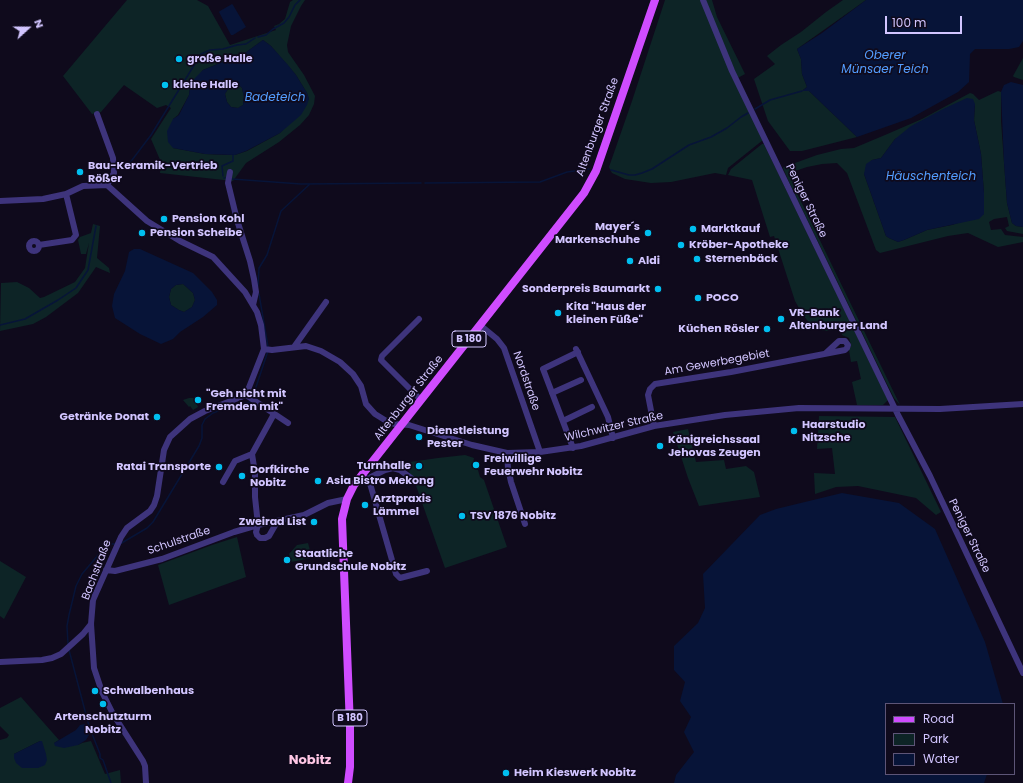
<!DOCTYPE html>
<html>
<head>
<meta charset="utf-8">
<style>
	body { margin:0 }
	#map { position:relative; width:1023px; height:783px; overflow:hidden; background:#0f0a1c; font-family:Poppins,sans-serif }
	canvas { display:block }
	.legend { position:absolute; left:885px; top:703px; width:130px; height:72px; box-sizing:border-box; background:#0f0a1c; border:1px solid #5d5577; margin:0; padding:5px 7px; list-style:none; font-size:12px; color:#d2c5ff }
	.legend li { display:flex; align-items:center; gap:8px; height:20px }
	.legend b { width:20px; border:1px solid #5d5577 }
	.north { position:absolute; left:8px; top:8px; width:40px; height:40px; -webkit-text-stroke:3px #0f0a1c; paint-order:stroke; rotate:69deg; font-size:11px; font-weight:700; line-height:16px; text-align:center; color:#d2c5ff }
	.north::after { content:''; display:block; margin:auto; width:14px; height:18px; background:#d2c5ff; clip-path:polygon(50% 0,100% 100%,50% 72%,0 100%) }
	.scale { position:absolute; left:885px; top:16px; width:77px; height:18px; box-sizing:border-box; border:2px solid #d2c5ff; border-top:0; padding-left:5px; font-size:12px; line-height:14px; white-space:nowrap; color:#d2c5ff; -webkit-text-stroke:3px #0f0a1c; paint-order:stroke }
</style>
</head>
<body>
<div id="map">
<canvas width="1023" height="783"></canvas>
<ul class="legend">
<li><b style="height:5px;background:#cf4cff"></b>Road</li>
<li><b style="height:11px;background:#0d2426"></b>Park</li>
<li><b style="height:11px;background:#071438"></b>Water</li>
</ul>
<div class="north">N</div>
<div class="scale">100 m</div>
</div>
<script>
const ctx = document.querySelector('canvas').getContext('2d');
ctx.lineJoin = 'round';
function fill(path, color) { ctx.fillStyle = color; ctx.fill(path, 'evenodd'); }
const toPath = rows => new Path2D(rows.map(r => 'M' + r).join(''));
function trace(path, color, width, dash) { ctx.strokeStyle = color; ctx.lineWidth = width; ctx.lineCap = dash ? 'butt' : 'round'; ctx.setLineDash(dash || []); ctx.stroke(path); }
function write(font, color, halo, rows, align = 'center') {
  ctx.font = font + ' Poppins,sans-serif'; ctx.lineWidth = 3.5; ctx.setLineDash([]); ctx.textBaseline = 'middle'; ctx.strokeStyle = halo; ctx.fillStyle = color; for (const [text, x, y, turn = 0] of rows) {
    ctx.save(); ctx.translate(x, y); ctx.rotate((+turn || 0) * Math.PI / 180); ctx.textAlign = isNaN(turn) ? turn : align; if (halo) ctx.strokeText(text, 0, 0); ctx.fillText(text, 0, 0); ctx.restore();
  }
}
const green = toPath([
	[127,0,197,0,208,6,230,45,276,30,274,26,279,24,285,19,290,2,293,0,305,0,301,6,291,26,287,45,288,52,304,75,315,96,314,104,309,115,300,125,279,142,246,163,233,181,160,173,161,162,151,139,171,108,166,105,157,108,124,85,101,112,92,114,63,76],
	[263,40,271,46,296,75,307,93,309,99,280,133,247,151,235,155,227,155,205,154,173,148,173,119,178,115,189,95,190,87,203,70,245,53],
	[665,0,712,0,717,17,745,74,734,80,763,140,728,168,726,175,715,173,671,182,651,183,625,179,612,173,609,167,632,101],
	[843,0,866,0,797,49,801,59,802,74,807,87,803,90,809,91,857,137,802,151,790,151,768,121,754,79,775,64,767,56,781,45,801,32,826,12],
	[1023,58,1023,80,1014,77,1013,76],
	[236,85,240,86,242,88,244,97,243,105,238,108,231,107,227,102,225,94,228,89],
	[998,91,1001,92,1001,121,1007,203,1012,223,1016,226,1023,227,1023,234,1007,231,1005,228,1009,226,1007,217,994,219,989,222,991,230,1001,229,1005,235,1023,237,1023,242,998,247,968,233,948,236,880,253,876,250,847,173,837,163,822,164,807,167,795,171,792,176,794,187,900,405,894,398,886,382,789,182,783,168,784,167,817,155,841,149,854,148,885,135,922,119,970,93,973,94,979,100],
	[975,104,974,120,981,154,984,193,984,214,952,225,927,230,904,240,898,242,889,238,886,236,864,174,872,160,881,158,895,139],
	[762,144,764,144,888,400,883,405,857,405,852,382,861,379,857,361,851,362,849,350,851,345,849,338,842,335,840,325,835,330,826,331,814,329,803,315,795,301,774,236,770,237,752,180,728,175,731,169],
	[93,224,100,226,97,258,109,268,110,273,96,267,78,293,46,317,33,324,0,331,1,283,17,282,29,288,40,298,44,297,75,282,85,268,89,243,86,254,81,254,78,240,80,237,91,233],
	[183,284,193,293,195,300,192,307,184,312,179,310,171,305,169,297,171,289,176,285],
	[189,398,194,398,198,407,193,410,190,406,189,407,183,400],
	[819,416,895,417,941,512,936,515,916,498,858,486,836,487,815,494,814,473,835,474,832,448,817,449],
	[688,429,696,462,724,460,726,469,746,466,754,472,760,497,699,506,688,478,673,432],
	[465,455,474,458,472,468,478,470,480,477,484,480,507,547,445,568,414,480,412,480,407,464,410,462,438,458],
	[237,537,246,577,169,605,158,565,212,545],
	[308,543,312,558,291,562,289,554,297,545],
	[0,561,26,577,4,619,0,616],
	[21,697,59,740,54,743,78,745,82,743,91,741,105,774,120,770,121,783,0,783,0,740,7,738,9,735,0,726,0,708],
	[40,741,38,768,22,767,14,754]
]);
const water = toPath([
	[866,0,1023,0,1023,41,1019,47,1009,49,975,49,970,54,969,82,958,92,911,118,857,137,809,91,802,91,807,87,802,74,801,59,797,49,822,33],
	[232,4,233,5,246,27,233,35,231,35,219,12,220,11],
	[263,40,271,46,288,65,296,75,307,93,309,99,307,105,301,115,280,133,246,151,235,155,205,154,173,148,168,142,167,131,173,119,179,115,189,95,190,87,195,78,203,70,245,53],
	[236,85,240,86,242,88,244,97,243,105,238,108,231,107,227,102,225,94,228,89],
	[1011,82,1023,85,1023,227,1016,226,1012,223,1007,203,1004,163,1001,92,1004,85],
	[967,98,973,99,975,104,974,120,981,154,984,193,984,214,979,219,927,230,904,240,898,242,889,238,886,236,864,174,866,164,872,160,881,158,895,139,911,126,943,109],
	[134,249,140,249,193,273,212,292,217,300,217,305,203,317,180,332,173,339,161,344,140,334,115,318,112,306,114,294,125,271,129,252],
	[183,284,193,293,195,300,192,307,184,312,179,310,171,305,169,297,171,289,176,285],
	[842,493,899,503,935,529,985,642,1003,704,886,704,886,774,987,774,984,783,674,783,676,775,694,752,684,732,691,717,680,701,685,682,674,670,674,646,698,623,705,608,703,574,760,515,776,509],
	[85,724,89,735,86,740,78,745,64,748,55,746,54,743,76,730,80,725],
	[40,741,42,741,46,754,47,760,45,765,38,768,22,768,16,763,14,758,14,754]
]);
const stream = toPath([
	[258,37,266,35,273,29,284,23,289,17,295,5,300,0],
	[755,109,770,100,802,91],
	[129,164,151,135,201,54,210,50,223,49,237,45,246,44,255,38],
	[611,170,629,175,635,175,642,173,652,169,689,145,711,137,727,128,741,117,748,113],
	[223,176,222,166,233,161,233,155],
	[224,178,225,178],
	[232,179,301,184,421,183],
	[425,183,540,182,567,172,589,169],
	[258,286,259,268,267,255,281,211,310,184],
	[259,294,268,347],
	[0,325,25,319,58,300,76,288,88,270,96,226],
	[253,396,268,351],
	[120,544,147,528,153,522,199,446,202,438,202,425,205,419,213,413,228,407,250,402,251,400],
	[68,644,67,626,69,615,76,586,82,574,105,547,108,544,116,544],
	[69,650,89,726,100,754,100,758,103,760,111,783]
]);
const minor = toPath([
	[703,0,732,71,898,415,930,476,1023,673],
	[97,114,113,158,114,173,107,185],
	[230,172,228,183,237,220,250,261,254,279,256,292,253,305],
	[0,201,43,199,66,194,83,186,107,185,147,221,180,241,213,257,245,292,257,312,261,325,264,349,246,395,205,411,190,419,170,437,164,450,157,496,154,505,150,511,127,528,121,537,93,600,91,624,94,668,102,692,113,714,143,761,145,766,146,783],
	'29 246a5 5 0 1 1 10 0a5 5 0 1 1-10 0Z',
	[39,245,72,240,76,235,66,194],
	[419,319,382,356,381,360,421,400],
	[480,325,497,339,504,348,540,452],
	[294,347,326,302],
	[264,349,272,350,306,346,321,351,340,362,353,374,361,386,366,404,375,414,388,422,395,424,409,425,472,445,507,453,540,452,581,446,654,426,725,415,799,408,940,409,1023,404],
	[576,349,608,417,613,438],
	[552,393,581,380],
	[246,395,288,423],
	[563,421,592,407],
	[654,426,648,395,650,389,655,384,731,372,845,350,847,348,848,345,845,341,839,341,826,353],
	[573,448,543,369,578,352],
	[507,453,508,468,511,482,525,524],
	[252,454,255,473,255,497,258,525,256,532,257,535,260,538,265,538,269,536,277,522],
	[252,454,274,414],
	[361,475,369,480,396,574,400,578,427,571],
	[369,480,371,477,385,470,393,468,400,470,411,478],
	[223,482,235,461,252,454],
	[106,570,115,571,162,559,234,532,258,525,304,515,328,503,347,499],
	[0,662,42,660,52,658,61,654,83,634,91,624]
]);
const major = toPath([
	[348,783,350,767,350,727,342,519,347,499,354,485,584,193,596,171,655,0]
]);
const markers = [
	[179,59,4,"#00bff0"],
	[165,85,4,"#00bff0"],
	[80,172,4,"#00bff0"],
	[164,219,4,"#00bff0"],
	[693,229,4,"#00bff0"],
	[142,233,4,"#00bff0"],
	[648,233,4,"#00bff0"],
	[681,245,4,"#00bff0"],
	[697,259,4,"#00bff0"],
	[630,261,4,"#00bff0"],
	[658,289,4,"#00bff0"],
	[698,298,4,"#00bff0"],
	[558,313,4,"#00bff0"],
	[781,319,4,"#00bff0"],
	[767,329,4,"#00bff0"],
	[198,400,4,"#00bff0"],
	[157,417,4,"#00bff0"],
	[794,431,4,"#00bff0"],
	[419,437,4,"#00bff0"],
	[660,446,4,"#00bff0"],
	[476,465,4,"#00bff0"],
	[419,466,4,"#00bff0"],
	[219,467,4,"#00bff0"],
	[242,476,4,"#00bff0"],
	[318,481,4,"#00bff0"],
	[365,505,4,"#00bff0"],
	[462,516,4,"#00bff0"],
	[314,522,4,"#00bff0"],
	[287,560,4,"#00bff0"],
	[95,691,4,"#00bff0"],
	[103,704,4,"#00bff0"],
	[506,773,4,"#00bff0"]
];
const shields = [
	[469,339,34],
	[350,718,34]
];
const shieldNames = [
	["B 180",469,339],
	["B 180",350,718]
];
const poiNames = [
	["große Halle",187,59],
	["kleine Halle",173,85],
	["Bau-Keramik-Vertrieb",88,166],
	["Rößer",88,179],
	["Pension Kohl",172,219],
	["Mayer´s",640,227,"right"],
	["Markenschuhe",640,240,"right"],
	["Marktkauf",701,229],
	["Pension Scheibe",150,233],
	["Kröber-Apotheke",689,245],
	["Sternenbäck",705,259],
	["Aldi",638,261],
	["Sonderpreis Baumarkt",650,289,"right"],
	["POCO",706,298],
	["Kita \"Haus der",566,307],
	["kleinen Füße\"",566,320],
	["VR-Bank",789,313],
	["Altenburger Land",789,326],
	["Küchen Rösler",759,329,"right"],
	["\"Geh nicht mit",206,394],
	["Fremden mit\"",206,407],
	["Getränke Donat",149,417,"right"],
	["Haarstudio",802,425],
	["Nitzsche",802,438],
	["Dienstleistung",427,431],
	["Pester",427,444],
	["Königreichssaal",668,440],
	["Jehovas Zeugen",668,453],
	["Freiwillige",484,459],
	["Feuerwehr Nobitz",484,472],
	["Turnhalle",411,466,"right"],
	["Ratai Transporte",211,467,"right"],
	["Dorfkirche",250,470],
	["Nobitz",250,483],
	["Asia Bistro Mekong",326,481],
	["Arztpraxis",373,499],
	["Lämmel",373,512],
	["TSV 1876 Nobitz",470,516],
	["Zweirad List",306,522,"right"],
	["Staatliche",295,554],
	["Grundschule Nobitz",295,567],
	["Schwalbenhaus",103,691],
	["Artenschutzturm",103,717,"center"],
	["Nobitz",103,730,"center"],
	["Heim Kieswerk Nobitz",514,773]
];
const streetNames = [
	["Altenburger Straße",598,127,-70],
	["Peniger Straße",806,201,64],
	["Am Gewerbegebiet",717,363,-10],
	["Nordstraße",526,381,71],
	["Altenburger Straße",409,398,-52],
	["Wilchwitzer Straße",614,427,-13],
	["Peniger Straße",969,536,64],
	["Schulstraße",179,541,-19],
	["Bachstraße",97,570,-69]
];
const waterNames = [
	["Oberer",885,56],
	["Münsaer Teich",885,70],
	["Badeteich",275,98],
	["Häuschenteich",931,177]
];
const quarterNames = [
	["Nobitz",310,761]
];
fill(green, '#0d2426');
fill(water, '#071438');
trace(stream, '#071438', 1.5);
trace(minor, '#3e347c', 6);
trace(major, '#cf4cff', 8);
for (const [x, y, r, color] of markers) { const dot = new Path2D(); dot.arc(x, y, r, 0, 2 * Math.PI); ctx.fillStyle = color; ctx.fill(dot); trace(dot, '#0f0a1c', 1.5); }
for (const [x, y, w] of shields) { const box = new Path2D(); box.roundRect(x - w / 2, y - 8, w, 16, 3); ctx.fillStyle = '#0f0a1c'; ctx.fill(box); trace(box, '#d2c5ff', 1); }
write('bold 10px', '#d2c5ff', null, shieldNames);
write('bold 11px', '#d2c5ff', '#0f0a1c', poiNames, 'left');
write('11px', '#d2c5ff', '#0f0a1c', streetNames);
write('italic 12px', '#539dff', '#0f0a1c', waterNames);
write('bold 13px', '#ffc7e5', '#0f0a1c', quarterNames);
</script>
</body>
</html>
